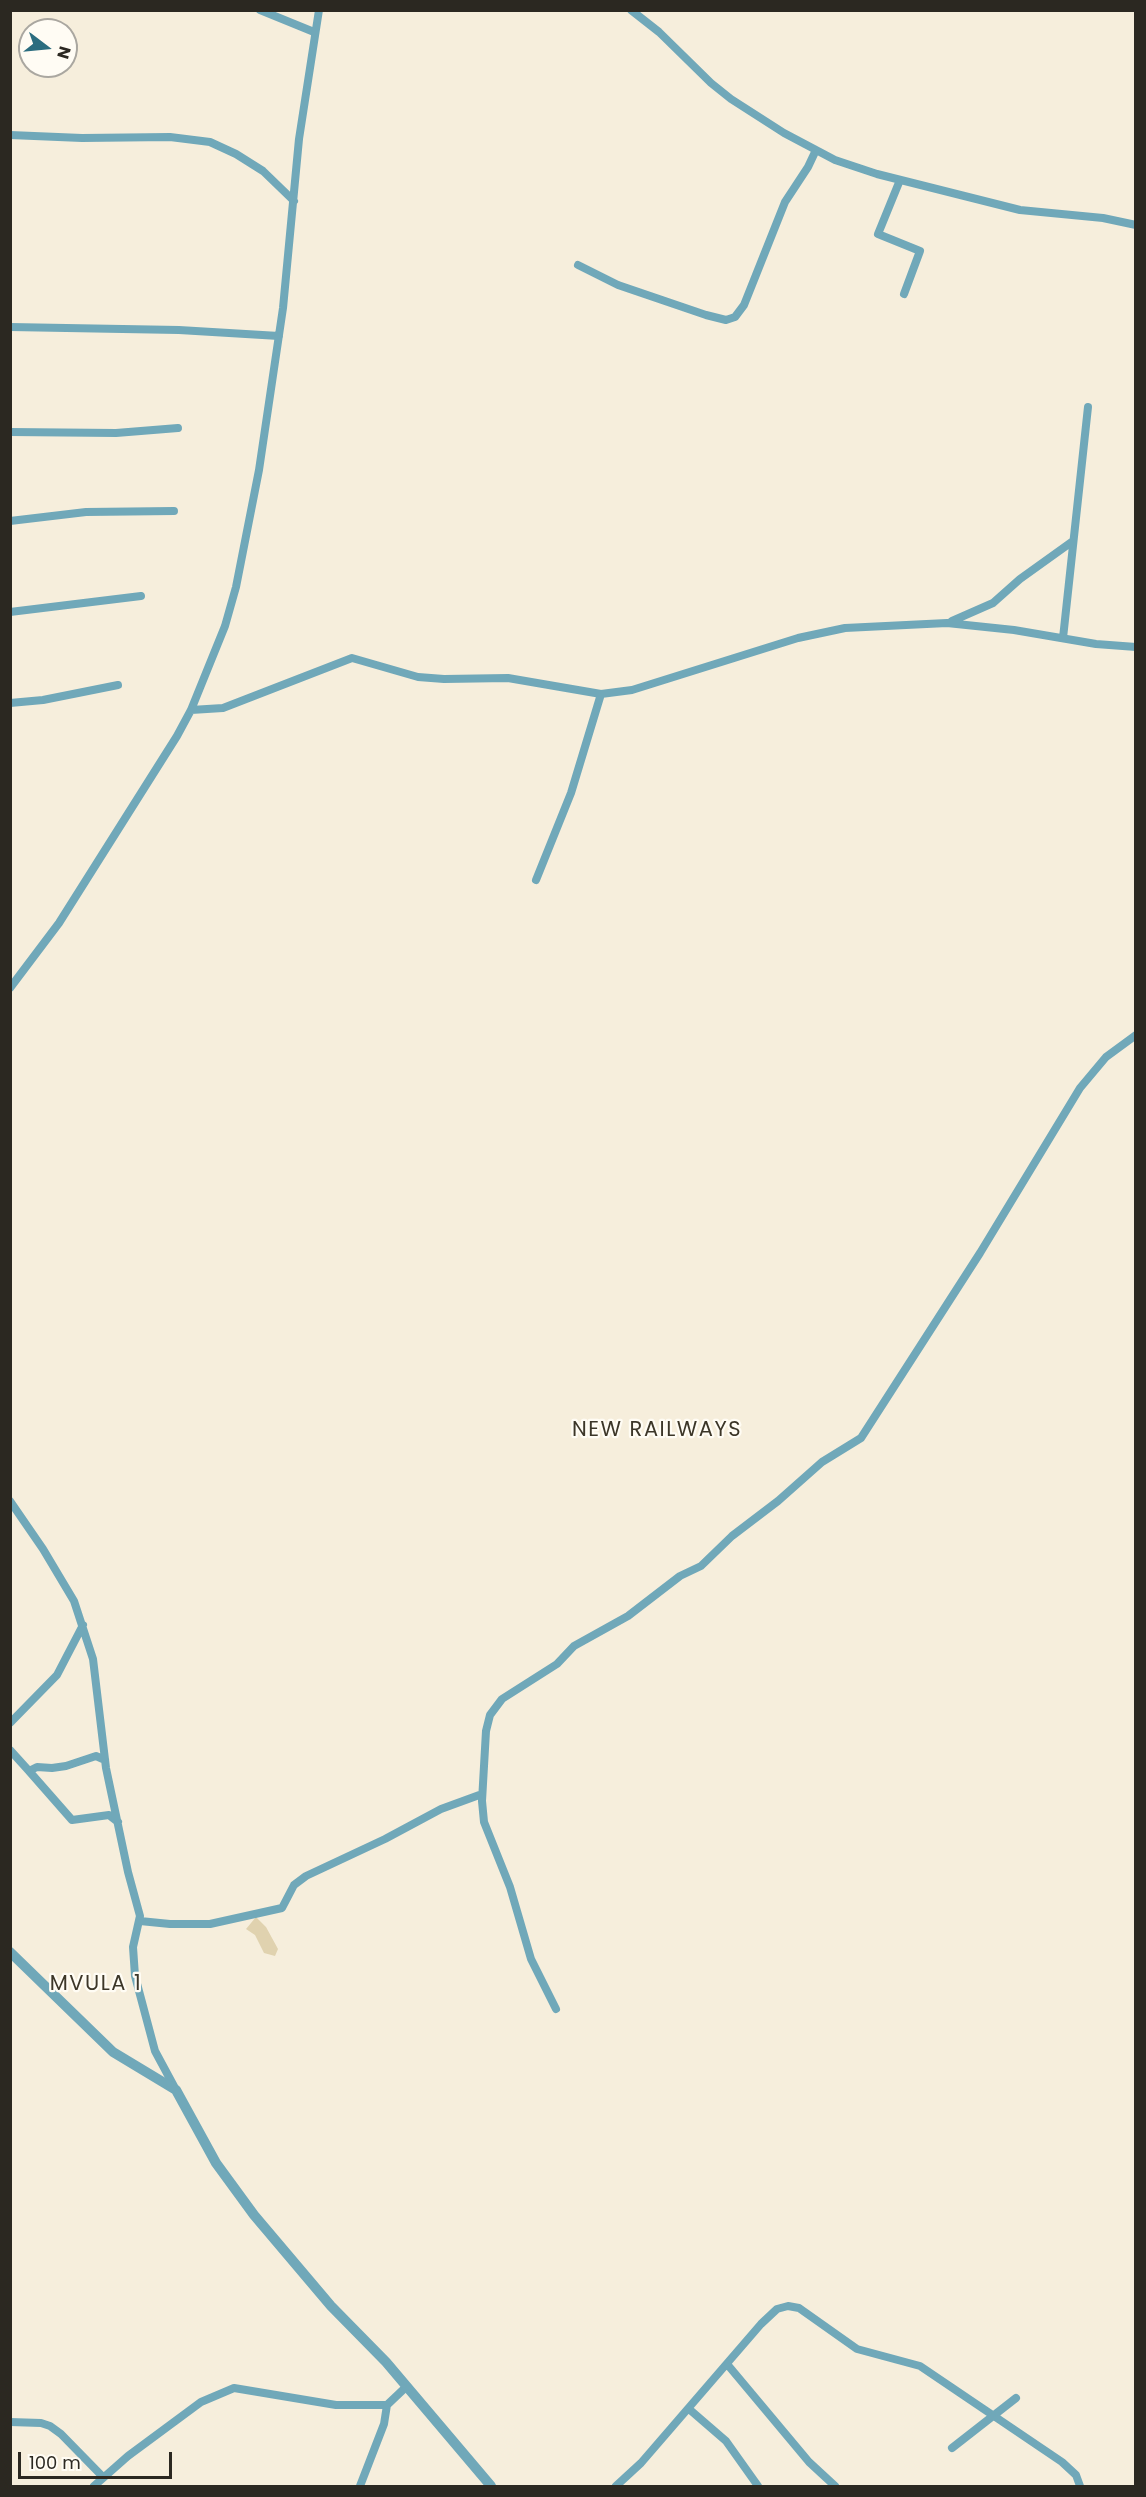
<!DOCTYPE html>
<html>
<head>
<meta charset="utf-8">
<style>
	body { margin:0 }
	#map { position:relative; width:1146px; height:2497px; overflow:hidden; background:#f6eedc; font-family:Poppins,sans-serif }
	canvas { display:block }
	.frame { position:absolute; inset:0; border:12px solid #2b2821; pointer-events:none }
	.north { position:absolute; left:18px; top:18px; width:60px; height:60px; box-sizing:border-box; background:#fffcf4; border:2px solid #aaa7a0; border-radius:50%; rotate:106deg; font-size:16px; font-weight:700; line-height:24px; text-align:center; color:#2b2821 }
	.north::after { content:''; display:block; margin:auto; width:21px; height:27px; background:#2b6d7f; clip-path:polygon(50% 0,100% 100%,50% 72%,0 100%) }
	.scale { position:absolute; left:18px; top:2452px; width:154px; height:27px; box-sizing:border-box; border:3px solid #2b2821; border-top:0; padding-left:8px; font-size:18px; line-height:21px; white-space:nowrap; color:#2b2821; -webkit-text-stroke:4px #fffcf4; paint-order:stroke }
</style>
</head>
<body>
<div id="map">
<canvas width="1146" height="2497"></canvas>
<div class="frame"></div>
<div class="north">N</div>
<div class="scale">100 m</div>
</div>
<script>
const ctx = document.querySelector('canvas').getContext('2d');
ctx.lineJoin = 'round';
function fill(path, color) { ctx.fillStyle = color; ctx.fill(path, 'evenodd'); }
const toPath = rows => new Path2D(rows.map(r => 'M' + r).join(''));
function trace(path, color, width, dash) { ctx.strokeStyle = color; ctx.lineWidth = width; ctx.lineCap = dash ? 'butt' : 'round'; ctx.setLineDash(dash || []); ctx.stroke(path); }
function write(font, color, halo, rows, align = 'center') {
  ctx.font = font + ' Poppins,sans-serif'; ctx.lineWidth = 4.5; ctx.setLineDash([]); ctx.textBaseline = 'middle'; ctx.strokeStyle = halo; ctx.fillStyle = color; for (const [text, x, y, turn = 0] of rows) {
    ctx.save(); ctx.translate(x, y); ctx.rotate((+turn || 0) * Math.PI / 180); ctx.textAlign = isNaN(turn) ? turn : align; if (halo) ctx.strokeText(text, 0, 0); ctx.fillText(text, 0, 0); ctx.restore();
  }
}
const green = toPath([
	[256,1917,266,1927,278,1949,275,1956,264,1953,255,1935,246,1929]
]);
const minor = toPath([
	[260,10,314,32],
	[631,10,659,32,711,83,731,99,784,133,835,160,877,174,1020,210,1103,218,1136,225],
	[10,135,82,138,170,137,210,142,236,154,263,171,294,201],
	[900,180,878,234,920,251,904,294],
	[578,265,618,285,706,315,726,320,735,317,744,305,785,202,808,167,816,150],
	[10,327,179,330,279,336],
	[10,432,116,433,178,428],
	[10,521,86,512,174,511],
	[10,612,141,596],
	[952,621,993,603,1020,579,1073,541],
	[1063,638,1088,407],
	[10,703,43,700,118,685],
	[191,710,223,708,352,658,418,677,444,679,508,678,601,694,632,690,798,638,845,628,947,623,1014,630,1096,644,1136,647],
	[536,880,571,793,601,694],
	[10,988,59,923,177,736,191,710,225,626,236,587,259,470,283,308,299,139,319,10],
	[10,1501,43,1549,74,1601,93,1659,106,1768,128,1872,140,1916,133,1947,135,1976,155,2051,176,2090],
	[10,1723,57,1675,83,1625],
	[10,1750,29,1771,37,1767,52,1768,66,1766,96,1756,105,1760],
	[29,1771,72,1820,109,1815,118,1822],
	[140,1921,170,1924,210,1924,282,1908,294,1885,306,1876,385,1839,441,1809,482,1794],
	[556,2009,531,1959,510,1887,484,1822,482,1801,486,1731,490,1715,502,1699,557,1664,574,1646,628,1616,680,1576,701,1566,732,1536,778,1501,822,1462,861,1438,980,1253,1080,1088,1106,1057,1136,1035],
	[727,2364,809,2462,835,2486],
	[387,2405,406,2387],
	[689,2409,726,2441,758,2486],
	[10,2422,41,2423,50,2426,61,2434,103,2477],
	[952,2448,1016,2398],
	[94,2486,128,2456,201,2402,234,2388,336,2405,387,2405,384,2424,360,2486],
	[616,2486,641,2463,761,2324,777,2309,788,2306,799,2308,857,2349,920,2366,1062,2462,1076,2475,1080,2486]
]);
const tertiary = toPath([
	[10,1952,113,2052,176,2090,216,2163,254,2215,331,2306,386,2362,491,2486]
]);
const quarterNames = [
	["NEW RAILWAYS",657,1431],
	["MVULA 1",96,1985]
];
fill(green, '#e0d2af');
trace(minor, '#70a8b9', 8);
trace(tertiary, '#70a8b9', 10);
ctx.letterSpacing = '1.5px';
write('21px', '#3c3628', '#fffcf4', quarterNames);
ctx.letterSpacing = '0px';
</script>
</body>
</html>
